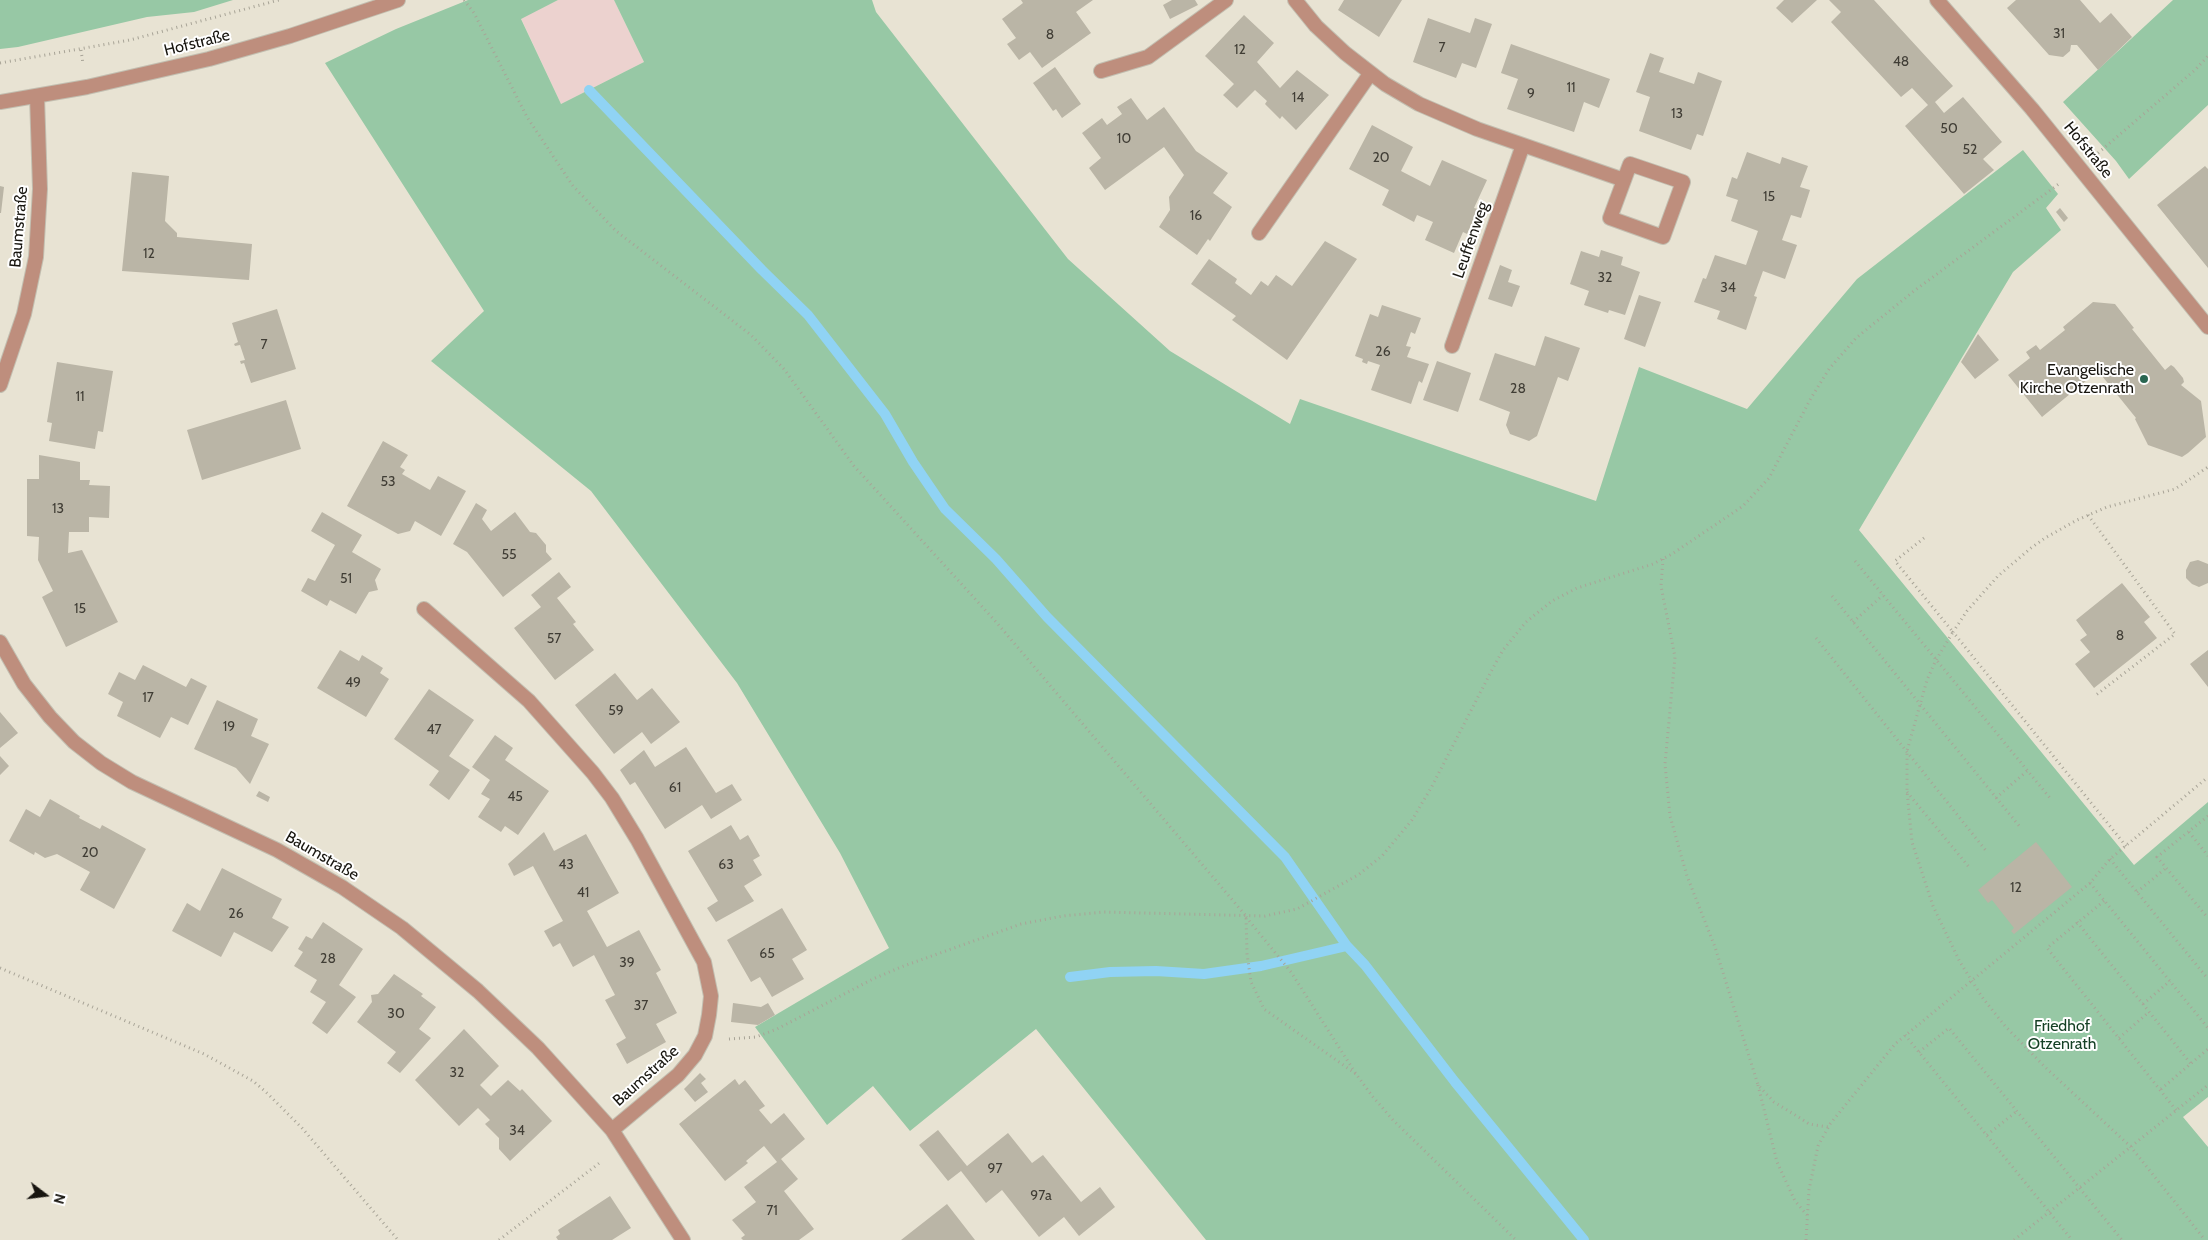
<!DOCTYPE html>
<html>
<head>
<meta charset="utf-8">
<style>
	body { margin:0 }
	#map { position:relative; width:2208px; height:1240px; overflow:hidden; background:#e8e3d3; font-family:Cabin,sans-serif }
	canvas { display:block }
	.north { position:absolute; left:20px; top:1170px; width:50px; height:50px; -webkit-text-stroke:4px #fff; paint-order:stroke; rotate:105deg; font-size:14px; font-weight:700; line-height:20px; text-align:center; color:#17150f }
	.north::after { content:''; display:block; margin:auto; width:18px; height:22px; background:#17150f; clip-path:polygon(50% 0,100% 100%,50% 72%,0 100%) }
</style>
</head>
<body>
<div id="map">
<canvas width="2208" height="1240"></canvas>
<div class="north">N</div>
</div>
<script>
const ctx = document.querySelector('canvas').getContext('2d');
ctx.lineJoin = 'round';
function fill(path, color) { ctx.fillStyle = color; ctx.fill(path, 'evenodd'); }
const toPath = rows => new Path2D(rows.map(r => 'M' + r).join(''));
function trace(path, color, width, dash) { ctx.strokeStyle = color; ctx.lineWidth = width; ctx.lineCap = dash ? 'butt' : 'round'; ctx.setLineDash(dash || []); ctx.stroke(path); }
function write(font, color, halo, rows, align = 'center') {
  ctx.font = font + ' Cabin,sans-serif'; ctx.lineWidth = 4; ctx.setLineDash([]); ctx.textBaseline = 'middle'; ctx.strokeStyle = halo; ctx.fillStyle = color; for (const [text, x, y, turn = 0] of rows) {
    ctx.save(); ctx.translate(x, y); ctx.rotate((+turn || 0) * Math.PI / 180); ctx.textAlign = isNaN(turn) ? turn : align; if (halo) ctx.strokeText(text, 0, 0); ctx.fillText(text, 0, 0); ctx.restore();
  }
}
const industrial = toPath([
	[558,0,614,0,644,62,561,104,521,18]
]);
const green = toPath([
	[0,0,233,0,194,12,147,17,18,47,0,49],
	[468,0,558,0,521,19,561,104,644,62,614,0,872,0,876,12,1068,259,1170,351,1290,424,1300,399,1596,501,1639,367,1747,409,1857,279,2023,150,2058,194,2046,208,2061,230,2013,272,1859,530,2134,865,2208,802,2208,1097,2183,1117,2208,1147,2208,1240,1206,1240,1036,1029,910,1131,873,1086,827,1125,755,1027,889,948,840,853,737,683,591,491,431,361,484,311,325,63,396,29],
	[2173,0,2208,0,2208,105,2129,179,2116,161,2063,102]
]);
const stream = toPath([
	[589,90,762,270,808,315,885,414,913,462,945,509,996,559,1047,617,1285,857,1347,946,1365,965,1455,1082,1584,1240],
	[1070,977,1110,972,1156,971,1204,974,1261,966,1347,946]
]);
const building = toPath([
	[1021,0,1093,0,1076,12,1091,33,1042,68,1030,52,1019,60,1007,44,1016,38,1002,19,1023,3],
	[1172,0,1195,0,1198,5,1170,19,1163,5],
	[1344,0,1402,0,1379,37,1338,10],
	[1784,0,1817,0,1792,23,1776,8],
	[1829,0,1874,0,1953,86,1935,102,1944,113,1963,97,2002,142,1983,159,1994,170,1964,194,1905,126,1928,105,1912,88,1901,97,1831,22,1841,12],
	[2016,0,2080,0,2100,23,2111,13,2132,37,2098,70,2077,45,2071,45,2070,51,2063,57,2049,55,2007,8],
	[1244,15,1274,43,1257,62,1280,88,1297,70,1329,95,1296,130,1282,116,1280,119,1265,104,1267,101,1255,90,1237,108,1223,95,1234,84,1205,56],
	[1428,18,1470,33,1475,18,1492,24,1476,68,1462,63,1456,78,1413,62],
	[1511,44,1610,79,1599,108,1584,102,1574,132,1507,109,1518,79,1501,73],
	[1650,53,1664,58,1659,72,1694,84,1698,72,1722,81,1703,136,1697,134,1691,150,1639,131,1650,97,1636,92],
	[1055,67,1081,104,1062,118,1056,109,1053,111,1033,83],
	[1131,98,1147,120,1164,107,1196,151,1228,173,1213,193,1232,207,1210,241,1208,239,1197,255,1159,227,1170,210,1169,197,1184,175,1164,147,1105,190,1089,168,1101,158,1082,133,1102,118,1107,125,1122,114,1117,107],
	[1372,125,1413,147,1401,171,1430,186,1442,160,1487,180,1474,208,1478,209,1467,234,1463,232,1454,253,1425,240,1433,222,1417,215,1414,222,1382,205,1389,190,1349,169],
	[1747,152,1780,164,1782,157,1808,166,1800,187,1810,190,1801,218,1791,215,1782,240,1797,245,1785,279,1763,271,1754,296,1757,297,1746,330,1717,319,1720,311,1694,302,1703,278,1706,279,1715,255,1746,265,1758,231,1731,221,1738,200,1726,196,1732,177,1737,179],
	[2205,166,2208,169,2208,268,2157,205],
	[132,172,169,176,165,221,177,233,177,237,252,244,249,280,122,271],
	[0,186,4,187,1,213,0,213],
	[2060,208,2068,218,2064,222,2056,212],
	[1325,241,1357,259,1287,360,1232,320,1236,316,1191,284,1209,259,1237,279,1235,283,1251,295,1261,281,1268,286,1276,275,1292,286],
	[1601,250,1623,257,1621,265,1640,272,1625,315,1609,310,1608,313,1584,305,1589,291,1570,284,1581,251,1599,257],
	[1500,265,1512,270,1508,282,1520,286,1512,307,1488,299],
	[1639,295,1661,302,1645,347,1624,339],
	[2093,302,2115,304,2134,328,2132,329,2165,370,2171,365,2174,367,2183,378,2184,382,2181,385,2201,401,2206,437,2188,453,2182,457,2148,445,2135,419,2136,418,2098,371,2042,417,2008,375,2030,358,2026,352,2036,345,2040,350,2065,330,2063,327],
	[1382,305,1421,318,1415,334,1411,332,1406,346,1411,347,1407,357,1429,364,1422,383,1419,381,1411,404,1371,390,1380,365,1368,361,1367,364,1362,362,1363,359,1355,356,1370,314,1378,317],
	[277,309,296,369,251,383,244,363,241,364,240,361,245,360,240,345,235,346,234,344,238,342,232,323],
	[1978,334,1999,360,1975,379,1961,362],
	[1545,336,1580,348,1568,381,1558,377,1537,436,1529,441,1510,434,1506,425,1510,412,1479,400,1495,353,1535,366],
	[1437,361,1471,373,1458,412,1423,400],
	[57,362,113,371,103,432,98,431,95,449,49,441,52,423,47,422],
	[286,400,301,449,202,480,187,430],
	[383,441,408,455,400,467,405,470,402,474,430,490,438,476,466,491,441,536,415,521,410,531,398,534,347,506],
	[39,455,80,462,80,480,90,480,89,485,110,486,109,518,89,517,89,532,69,532,68,553,82,550,118,622,66,647,42,597,53,591,38,560,39,537,27,536,27,479,39,479],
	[476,503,487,510,482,519,491,531,515,512,530,532,536,533,546,545,546,552,552,559,503,597,467,552,453,544],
	[322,512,362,535,352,552,381,569,375,580,378,590,369,592,356,614,330,600,327,606,301,591,308,578,315,581,335,545,311,531],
	[2198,560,2208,564,2208,583,2199,587,2192,584,2186,578,2186,570,2190,562],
	[559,572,571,587,557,598,576,622,573,624,594,650,555,680,514,628,541,607,531,595],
	[2122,583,2150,617,2144,622,2157,638,2094,688,2075,664,2090,652,2080,640,2087,635,2076,620],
	[340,650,359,661,362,655,383,668,380,673,389,679,366,717,317,688],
	[2208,650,2208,687,2190,664],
	[143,665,186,687,191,678,207,686,188,725,171,717,160,738,117,716,123,702,108,694,119,672,135,680],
	[615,673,637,700,652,688,680,722,651,744,642,732,614,754,575,705],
	[429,689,474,720,449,756,470,770,449,800,429,785,439,771,394,739],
	[217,700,258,719,251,736,269,744,250,784,236,768,194,749],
	[0,712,18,733,0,748],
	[495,735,513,748,505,760,549,791,518,835,505,826,501,832,478,817,490,799,481,794,490,780,472,767],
	[686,747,716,793,732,784,742,800,711,819,702,805,665,829,635,782,630,785,620,770,644,750,655,767],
	[0,756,9,766,0,775],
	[259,791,270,797,268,802,256,796],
	[50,799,80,816,79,818,100,829,102,825,146,849,114,909,80,890,90,872,57,854,45,858,35,852,34,855,9,841,26,809,40,817],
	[731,825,740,840,748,835,760,856,753,860,762,875,744,886,754,901,716,922,707,908,718,901,688,851],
	[544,832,554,851,586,834,619,893,587,911,607,947,639,930,661,970,656,973,677,1013,656,1024,666,1042,627,1064,616,1044,626,1038,605,1000,615,995,594,955,573,967,560,943,553,947,544,931,563,921,548,894,533,866,514,876,508,864],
	[2036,842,2072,887,2014,934,2011,931,2014,928,1992,900,1988,903,1978,890],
	[222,868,282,899,272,918,289,927,272,952,234,932,221,957,172,931,187,903,200,911],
	[782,908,807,950,792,959,804,979,772,997,760,977,751,982,727,940],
	[323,922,363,949,339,985,356,997,327,1034,312,1023,326,1002,310,992,317,980,294,966,303,952,298,949,306,936,312,939],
	[394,974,423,994,421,996,436,1007,419,1029,431,1038,400,1073,387,1063,396,1052,357,1022,372,1002,371,995,378,994],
	[733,1003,761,1007,768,1003,775,1015,758,1025,731,1022],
	[464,1029,499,1066,480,1085,491,1096,508,1080,520,1091,522,1089,552,1121,510,1161,499,1149,499,1138,485,1124,490,1120,478,1108,459,1126,415,1080],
	[700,1073,706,1079,701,1083,708,1092,695,1102,684,1089],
	[735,1079,739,1085,745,1080,765,1106,759,1110,771,1124,784,1113,805,1139,781,1159,798,1179,784,1191,814,1229,799,1240,743,1240,741,1238,745,1235,732,1220,756,1202,744,1187,777,1162,764,1146,746,1161,748,1163,725,1181,679,1124],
	[938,1130,967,1166,1008,1133,1032,1163,1043,1155,1081,1202,1100,1187,1115,1207,1079,1236,1064,1217,1039,1237,1002,1190,986,1203,961,1171,948,1181,919,1145],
	[610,1196,631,1228,612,1240,558,1240,556,1237,560,1234,558,1230],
	[947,1204,975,1240,901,1240]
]);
const path = toPath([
	[464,0,474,13,527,117,573,186,616,231,751,335,784,369,854,466,997,623,1246,916,1247,954,1251,982,1264,1009,1356,1074],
	[81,50,83,64],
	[0,63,130,40,279,0],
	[2098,153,2195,70,2208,56],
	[2088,515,2175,634,2096,695],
	[1924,538,1895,561,1953,632,1936,660,1927,680,1907,751,1907,791,1912,842,1933,906,1960,962,1982,997,2005,1026,2046,1068,2131,1147,2205,1240],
	[1663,559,1661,586,1675,657,1665,764,1670,816,1687,876,1715,947,1758,1085,1774,1102,1800,1118,1809,1124,1828,1127],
	[1855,561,2050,798],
	[1832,596,2020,827],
	[1853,622,1883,595],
	[1816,638,1987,852],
	[1907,792,1969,867],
	[1996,798,2027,771],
	[2208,816,2157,857,2208,918],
	[2189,832,2208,856],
	[2126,846,1953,632,1967,611,1998,576,2031,548,2045,538,2077,520,2107,507,2175,489,2208,467],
	[2110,859,2208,979],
	[2090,883,2208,1028],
	[2137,892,2166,868],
	[2104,901,2047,948,2176,1110],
	[1246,917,1291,972,1356,1074,1373,1097,1393,1120,1516,1240],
	[2077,922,2191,1064],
	[0,968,204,1054,253,1081,266,1092,302,1128,398,1240],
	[2143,1004,2170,981],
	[1905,1035,2072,1240],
	[2119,1038,2149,1012],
	[729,1039,756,1037,777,1029,873,979,901,967,1021,924,1063,916,1104,912,1265,916,1297,909,1358,875,1382,856,1412,820,1431,788,1494,666,1503,650,1526,622,1552,601,1577,588,1653,564,1672,554,1743,506,1769,478,1811,398,1829,369,1856,338,1914,291,2060,183],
	[1919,1052,1949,1028,2122,1240],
	[1758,1085,1777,1162,1795,1201,1807,1215],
	[2161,1089,2208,1049],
	[1987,1135,2017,1111],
	[499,1240,602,1161],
	[1806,1240,1809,1190,1818,1146,1830,1124,1895,1044,2090,883,2110,859,2208,777],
	[2014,1240,2208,1085]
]);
const minor = toPath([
	[1295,0,1316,26,1345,53,1385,84,1419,104,1477,129,1624,180],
	[1937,0,2032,109,2208,327],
	[1101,71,1148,57,1226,0],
	[0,102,87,87,209,59,290,36,398,0],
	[1630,164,1683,182,1663,237,1610,218,1630,164],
	[1259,233,1370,74],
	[1452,346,1523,145],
	[0,385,24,314,36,257,40,189,37,96],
	[424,609,529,701,593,773,612,798,637,839,704,962,711,996,709,1015,705,1036,695,1055,678,1075,612,1130],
	[0,642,24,684,50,717,74,742,101,763,132,782,277,850,342,887,402,928,478,991,538,1048,612,1130,683,1240]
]);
const markers = [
	[2144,379,5,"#296651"]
];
const numberNames = [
	["31",2059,34],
	["8",1050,35],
	["7",1442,48],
	["12",1240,50],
	["48",1901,62],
	["11",1571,88],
	["9",1531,94],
	["14",1298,98],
	["13",1677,114],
	["50",1949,129],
	["10",1124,139],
	["52",1970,150],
	["20",1381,158],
	["15",1769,197],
	["16",1196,216],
	["12",149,254],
	["32",1605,278],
	["34",1728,288],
	["7",264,345],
	["26",1383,352],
	["28",1518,389],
	["11",80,397],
	["53",388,482],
	["13",58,509],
	["55",509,555],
	["51",346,579],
	["15",80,609],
	["8",2120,636],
	["57",554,639],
	["49",353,683],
	["17",148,698],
	["59",616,711],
	["19",229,727],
	["47",434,730],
	["61",675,788],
	["45",515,797],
	["20",90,853],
	["43",566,865],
	["63",726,865],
	["12",2016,888],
	["41",583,893],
	["26",236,914],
	["65",767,954],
	["28",328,959],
	["39",627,963],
	["37",641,1006],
	["30",396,1014],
	["32",457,1073],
	["34",517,1131],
	["97",995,1169],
	["97a",1041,1196],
	["71",772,1211]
];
const streetNames = [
	["Hofstraße",197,43,-14],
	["Hofstraße",2088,150,51],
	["Baumstraße",19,227,-85],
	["Leuffenweg",1471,240,-71],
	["Baumstraße",322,856,30],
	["Baumstraße",646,1076,-42]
];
const poiNames = [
	["Evangelische",2134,370],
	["Kirche Otzenrath",2134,388]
];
const parkNames = [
	["Friedhof",2062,1026],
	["Otzenrath",2062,1044]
];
fill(industrial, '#ecd2cf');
fill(green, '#97c8a5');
trace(stream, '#90d3f4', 10);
fill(building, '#bab5a6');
trace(minor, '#c2beb0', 16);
trace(path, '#a8a497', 3, [1, 4]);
trace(minor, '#be8e7d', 14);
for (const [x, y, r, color] of markers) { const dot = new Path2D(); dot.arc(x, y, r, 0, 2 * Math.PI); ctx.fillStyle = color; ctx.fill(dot); trace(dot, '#fff', 2); }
write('14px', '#403d35', null, numberNames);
write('16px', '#17150f', '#fff', streetNames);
write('16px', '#17150f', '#fff', poiNames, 'right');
write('16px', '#154025', '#fff', parkNames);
</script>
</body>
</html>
